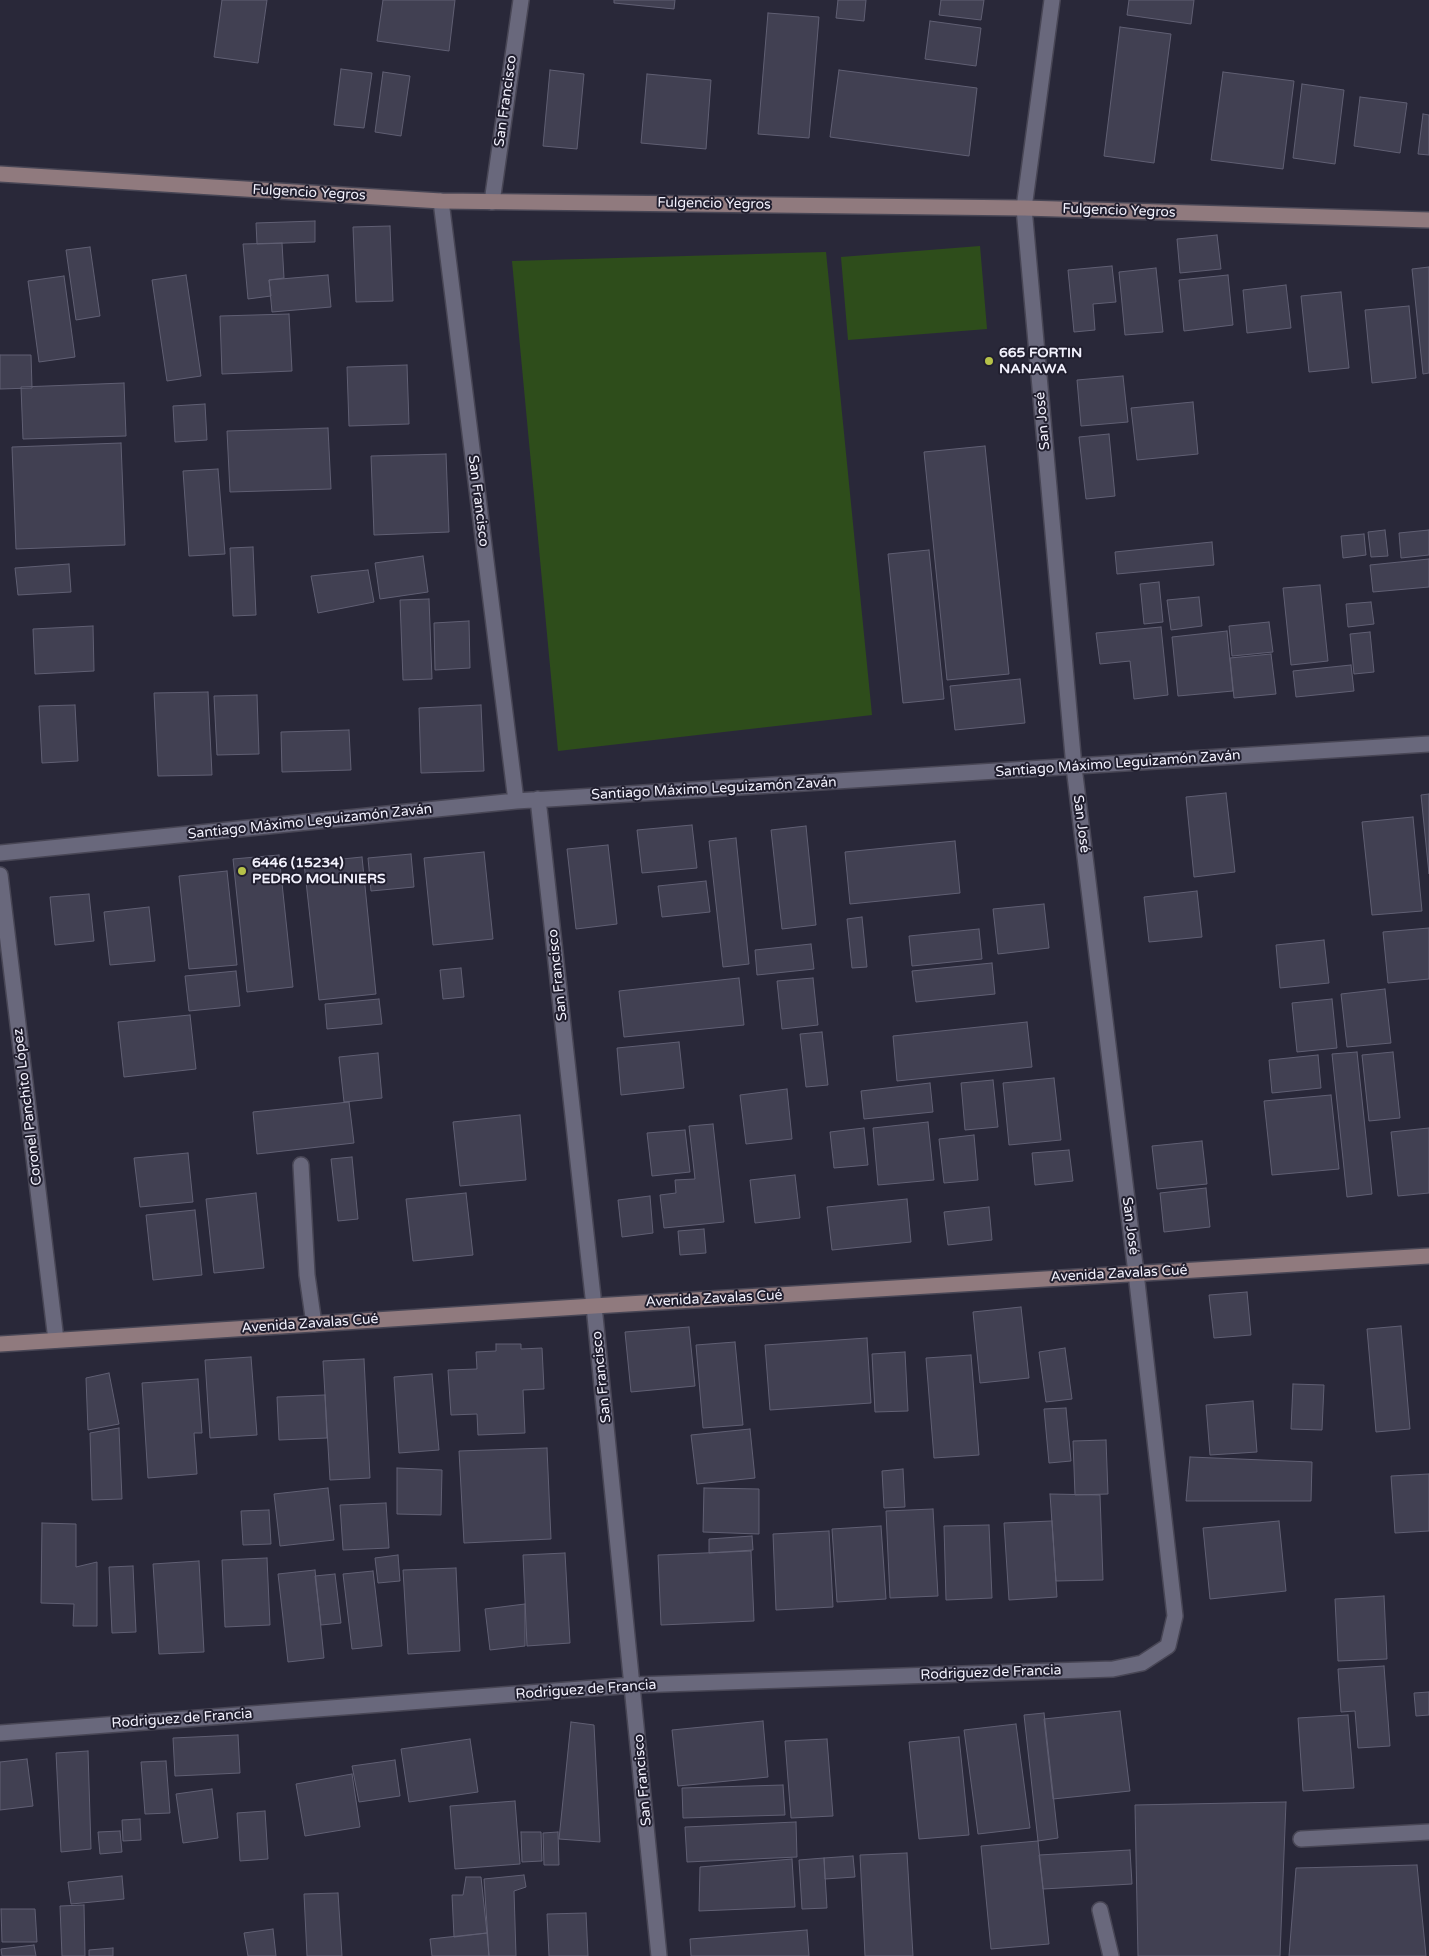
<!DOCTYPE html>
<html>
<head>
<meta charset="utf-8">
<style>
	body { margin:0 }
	canvas { display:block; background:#292839 }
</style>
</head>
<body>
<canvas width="1429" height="1956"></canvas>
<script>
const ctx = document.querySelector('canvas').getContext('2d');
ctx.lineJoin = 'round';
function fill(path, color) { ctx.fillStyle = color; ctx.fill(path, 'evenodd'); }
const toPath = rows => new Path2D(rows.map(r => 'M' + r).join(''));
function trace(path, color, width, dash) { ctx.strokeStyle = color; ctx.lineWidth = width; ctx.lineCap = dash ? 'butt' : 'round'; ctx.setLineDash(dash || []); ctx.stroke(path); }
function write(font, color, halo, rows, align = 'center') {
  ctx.font = font + ' "Varela Round",sans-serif'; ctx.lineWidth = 4; ctx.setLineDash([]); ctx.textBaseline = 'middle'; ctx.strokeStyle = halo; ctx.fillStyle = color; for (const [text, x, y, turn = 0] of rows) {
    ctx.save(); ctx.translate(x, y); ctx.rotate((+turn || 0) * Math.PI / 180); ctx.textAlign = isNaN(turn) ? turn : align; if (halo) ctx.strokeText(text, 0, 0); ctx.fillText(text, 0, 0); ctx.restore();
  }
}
const green = toPath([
	[980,246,987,329,848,340,841,257],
	[826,252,872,715,558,751,512,261]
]);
const building = toPath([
	[222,0,267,0,258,63,214,57,222,0],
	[383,0,455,0,449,51,377,41,383,0],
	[614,0,675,0,674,9,614,3,614,0],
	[838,0,866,0,864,21,836,18,838,0],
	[941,0,984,0,981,20,939,15,941,0],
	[1129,0,1194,0,1191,24,1127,15,1129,0],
	[768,13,819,17,809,138,758,134,768,13],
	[930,21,981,28,976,66,925,59,930,21],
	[1120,27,1171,34,1154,163,1104,156,1120,27],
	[341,69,372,73,364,128,334,125,341,69],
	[550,70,584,74,577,149,543,146,550,70],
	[839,70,977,88,969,156,830,137,839,70],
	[383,72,410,76,401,136,375,132,383,72],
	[1223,72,1294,81,1283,169,1211,160,1223,72],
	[647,74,711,80,706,149,641,143,647,74],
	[1302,84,1344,90,1335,164,1293,158,1302,84],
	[1360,97,1407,103,1400,153,1354,146,1360,97],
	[1423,114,1429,115,1429,155,1418,154,1423,114],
	[315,221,315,242,257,244,256,223,315,221],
	[390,226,393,301,356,302,353,227,390,226],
	[1217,235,1221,269,1180,273,1177,239,1217,235],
	[282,243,284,278,269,280,271,296,248,299,243,244,282,243],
	[90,247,100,316,76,320,66,250,90,247],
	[1112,266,1116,302,1093,304,1095,330,1074,332,1068,270,1112,266],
	[1429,267,1429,373,1423,374,1412,269,1429,267],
	[1156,268,1163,332,1125,335,1119,272,1156,268],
	[186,275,201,376,167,381,152,280,186,275],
	[328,275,331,307,272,312,269,280,328,275],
	[1228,275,1233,325,1184,331,1179,280,1228,275],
	[64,276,75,357,39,362,28,281,64,276],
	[1286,285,1291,328,1247,333,1243,290,1286,285],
	[1341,292,1349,368,1309,372,1301,296,1341,292],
	[1409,306,1416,378,1372,383,1365,310,1409,306],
	[289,314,292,371,222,374,220,316,289,314],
	[0,355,31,355,32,388,0,389,0,355],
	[407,365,409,424,349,426,347,367,407,365],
	[1123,376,1128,422,1081,426,1077,380,1123,376],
	[124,383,126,436,23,439,21,387,124,383],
	[1193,402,1198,454,1137,460,1131,408,1193,402],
	[205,404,207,440,175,442,173,406,205,404],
	[328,428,331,489,230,492,227,431,328,428],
	[1109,434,1115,496,1086,499,1079,437,1109,434],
	[121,443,125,545,16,549,12,447,121,443],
	[985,446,1009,674,947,680,924,452,985,446],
	[446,454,449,532,374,535,371,456,446,454],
	[218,469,225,554,189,556,183,471,218,469],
	[1385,530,1388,556,1371,557,1368,532,1385,530],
	[1429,530,1429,555,1401,558,1399,533,1429,530],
	[1364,534,1366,555,1343,558,1341,536,1364,534],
	[1212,542,1214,565,1117,574,1115,552,1212,542],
	[253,547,256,615,233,616,230,548,253,547],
	[929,550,944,699,903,703,888,554,929,550],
	[423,556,428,592,380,599,375,563,423,556],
	[1429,559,1429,587,1373,592,1370,565,1429,559],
	[69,564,71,592,18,595,15,568,69,564],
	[368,570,374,602,318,613,311,576,368,570],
	[1159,582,1163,622,1144,624,1140,584,1159,582],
	[1320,585,1328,661,1291,665,1283,588,1320,585],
	[1199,597,1202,626,1171,630,1167,600,1199,597],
	[429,599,432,679,403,680,400,600,429,599],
	[1371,602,1374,624,1348,627,1346,604,1371,602],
	[469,621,470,668,435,670,434,623,469,621],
	[1269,622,1273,652,1232,656,1229,626,1269,622],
	[93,626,94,671,35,674,33,629,93,626],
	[1161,627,1168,695,1134,699,1130,661,1100,664,1096,633,1161,627],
	[1227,631,1233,691,1178,696,1172,637,1227,631],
	[1370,632,1374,672,1354,674,1350,634,1370,632],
	[1271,654,1276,694,1234,698,1230,658,1271,654],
	[1351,665,1354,691,1296,697,1293,671,1351,665],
	[1020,679,1025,723,955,730,950,686,1020,679],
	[208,692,212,775,158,776,154,693,208,692],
	[257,695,259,754,217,755,214,696,257,695],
	[75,705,78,761,42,763,39,706,75,705],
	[481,705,484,771,421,773,419,708,481,705],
	[349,730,351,770,282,772,281,732,349,730],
	[1226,793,1235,872,1194,877,1186,797,1226,793],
	[1429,794,1429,874,1421,795,1429,794],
	[1413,817,1422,911,1372,915,1362,822,1413,817],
	[692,825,697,868,642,873,637,830,692,825],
	[806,826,816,925,782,929,771,830,806,826],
	[736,838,749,964,723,967,709,841,736,838],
	[955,841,960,893,850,904,845,852,955,841],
	[608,845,617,924,576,929,567,849,608,845],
	[484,852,493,939,433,945,424,858,484,852],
	[411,854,414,887,371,891,368,858,411,854],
	[279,855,293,987,247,992,233,859,279,855],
	[362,857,376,994,319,1000,304,863,362,857],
	[227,871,237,965,189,969,179,876,227,871],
	[706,881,710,912,662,917,658,886,706,881],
	[1197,891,1202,937,1149,942,1144,897,1197,891],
	[89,894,94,941,55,945,50,897,89,894],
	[1044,904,1049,948,998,954,993,909,1044,904],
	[149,907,155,961,110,965,104,912,149,907],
	[862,917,867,967,852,968,847,919,862,917],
	[1429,928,1429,979,1388,983,1383,932,1429,928],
	[979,929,982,959,912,966,909,936,979,929],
	[1324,940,1329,983,1280,988,1276,945,1324,940],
	[811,944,814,969,757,975,755,950,811,944],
	[992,963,995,994,916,1002,912,971,992,963],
	[461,968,464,997,443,999,440,970,461,968],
	[236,971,240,1006,189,1011,185,976,236,971],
	[739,978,744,1025,624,1037,619,991,739,978],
	[813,978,818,1025,782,1029,777,981,813,978],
	[1385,989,1391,1043,1347,1047,1341,994,1385,989],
	[379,999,382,1024,327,1029,325,1004,379,999],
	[1332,999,1337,1048,1297,1052,1292,1003,1332,999],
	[190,1015,196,1069,124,1077,118,1022,190,1015],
	[1027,1022,1032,1067,897,1081,893,1036,1027,1022],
	[822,1032,828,1085,806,1087,800,1034,822,1032],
	[679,1042,684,1088,621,1095,617,1048,679,1042],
	[1357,1052,1372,1194,1347,1197,1332,1054,1357,1052],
	[1393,1052,1400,1118,1369,1121,1362,1055,1393,1052],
	[378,1053,382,1098,344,1102,339,1057,378,1053],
	[1318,1055,1321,1088,1272,1093,1269,1060,1318,1055],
	[1054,1078,1061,1140,1009,1145,1003,1083,1054,1078],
	[993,1080,998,1127,965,1130,961,1083,993,1080],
	[930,1083,933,1112,864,1119,861,1091,930,1083],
	[787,1089,792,1139,746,1144,740,1095,787,1089],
	[1331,1095,1339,1169,1272,1175,1264,1101,1331,1095],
	[349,1102,354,1143,257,1154,253,1112,349,1102],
	[520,1115,526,1180,460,1186,453,1122,520,1115],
	[928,1122,934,1180,878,1185,873,1128,928,1122],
	[713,1124,724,1222,664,1228,660,1195,676,1193,675,1180,695,1179,689,1126,713,1124],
	[864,1128,868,1165,834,1168,830,1132,864,1128],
	[1429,1128,1429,1193,1398,1196,1391,1132,1429,1128],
	[685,1130,690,1172,652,1176,647,1133,685,1130],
	[974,1135,978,1180,944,1183,939,1139,974,1135],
	[1202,1141,1207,1184,1157,1189,1152,1146,1202,1141],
	[1069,1150,1073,1181,1035,1185,1032,1153,1069,1150],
	[188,1153,193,1202,140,1207,134,1158,188,1153],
	[352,1157,358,1219,338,1221,331,1159,352,1157],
	[795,1175,800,1218,755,1223,750,1180,795,1175],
	[1206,1188,1210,1227,1164,1232,1160,1193,1206,1188],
	[256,1193,264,1268,214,1273,206,1199,256,1193],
	[466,1193,473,1255,413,1261,406,1199,466,1193],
	[650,1196,653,1233,622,1237,618,1200,650,1196],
	[907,1199,911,1242,832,1250,827,1207,907,1199],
	[989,1207,992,1240,948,1245,944,1212,989,1207],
	[195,1210,202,1275,153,1280,146,1215,195,1210],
	[704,1229,706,1253,680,1255,678,1231,704,1229],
	[1247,1292,1251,1335,1214,1338,1209,1295,1247,1292],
	[1021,1307,1029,1378,980,1383,973,1312,1021,1307],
	[1401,1326,1410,1429,1376,1432,1367,1329,1401,1326],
	[689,1327,695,1386,631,1392,625,1332,689,1327],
	[867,1338,871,1403,770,1410,765,1345,867,1338],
	[735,1342,743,1425,703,1428,696,1345,735,1342],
	[496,1344,521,1344,521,1349,542,1348,544,1389,523,1390,525,1433,478,1435,477,1414,451,1415,448,1370,477,1369,476,1352,496,1351,496,1344],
	[1065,1348,1072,1399,1046,1402,1039,1352,1065,1348],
	[905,1352,908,1411,875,1412,872,1354,905,1352],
	[971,1355,979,1455,934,1458,926,1358,971,1355],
	[251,1357,257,1435,210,1438,205,1360,251,1357],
	[364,1359,370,1478,330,1480,323,1361,364,1359],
	[109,1373,119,1424,88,1430,86,1378,109,1373],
	[432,1374,439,1450,399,1453,394,1377,432,1374],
	[198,1379,202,1433,194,1433,197,1474,148,1478,142,1383,198,1379],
	[1293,1384,1324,1385,1322,1430,1291,1429,1293,1384],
	[325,1395,327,1438,279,1440,277,1397,325,1395],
	[1253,1401,1257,1452,1210,1455,1206,1405,1253,1401],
	[1066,1408,1071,1461,1049,1463,1044,1409,1066,1408],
	[119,1428,122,1499,92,1500,90,1433,119,1428],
	[750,1429,755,1478,697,1484,691,1435,750,1429],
	[1106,1440,1108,1494,1075,1495,1073,1441,1106,1440],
	[547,1448,551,1539,464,1543,459,1451,547,1448],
	[1190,1457,1312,1462,1311,1501,1186,1501,1190,1457],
	[397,1468,442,1470,441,1515,397,1514,397,1468],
	[903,1469,905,1507,884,1508,882,1471,903,1469],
	[1429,1474,1429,1531,1395,1533,1391,1476,1429,1474],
	[328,1488,334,1540,280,1546,274,1494,328,1488],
	[704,1488,759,1489,759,1534,703,1532,704,1488],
	[1050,1494,1100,1495,1103,1580,1056,1581,1050,1494],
	[386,1503,389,1548,343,1550,340,1505,386,1503],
	[933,1509,938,1596,890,1598,886,1511,933,1509],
	[269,1510,271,1544,243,1545,241,1511,269,1510],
	[1052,1521,1057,1597,1009,1600,1004,1523,1052,1521],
	[1279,1521,1286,1591,1210,1599,1203,1528,1279,1521],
	[42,1523,76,1524,76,1567,97,1562,97,1626,73,1626,74,1604,41,1603,42,1523],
	[989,1525,992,1598,946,1600,944,1526,989,1525],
	[881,1526,886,1599,837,1602,832,1529,881,1526],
	[829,1531,833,1607,776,1610,773,1534,829,1531],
	[752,1536,753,1550,709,1553,709,1539,752,1536],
	[751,1551,754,1621,661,1625,658,1555,751,1551],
	[565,1553,570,1643,527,1646,523,1555,565,1553],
	[398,1555,400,1581,378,1583,375,1558,398,1555],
	[267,1558,270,1625,225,1627,222,1560,267,1558],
	[199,1561,204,1652,159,1654,153,1564,199,1561],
	[133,1566,136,1632,112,1633,109,1567,133,1566],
	[456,1568,460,1651,408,1654,403,1570,456,1568],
	[315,1570,324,1658,288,1662,278,1574,315,1570],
	[373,1571,382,1646,352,1649,343,1574,373,1571],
	[335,1574,341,1623,321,1625,315,1576,335,1574],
	[1384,1596,1387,1659,1338,1661,1335,1599,1384,1596],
	[525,1604,525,1646,490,1650,485,1609,525,1604],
	[1384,1666,1390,1746,1358,1748,1355,1711,1341,1712,1338,1669,1384,1666],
	[1429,1692,1429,1715,1416,1716,1414,1693,1429,1692],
	[1120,1711,1130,1791,1053,1799,1044,1719,1120,1711],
	[1044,1713,1058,1838,1038,1841,1024,1715,1044,1713],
	[1348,1715,1354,1788,1303,1791,1298,1718,1348,1715],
	[763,1721,768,1777,678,1786,672,1730,763,1721],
	[571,1722,594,1725,600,1842,559,1839,571,1722],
	[1016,1724,1030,1828,978,1834,964,1730,1016,1724],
	[238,1735,240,1773,175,1776,173,1738,238,1735],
	[959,1737,969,1835,919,1839,909,1742,959,1737],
	[470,1739,478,1792,409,1802,401,1749,470,1739],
	[827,1739,833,1816,791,1818,785,1741,827,1739],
	[88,1751,91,1849,61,1852,56,1753,88,1751],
	[27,1759,33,1806,0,1810,0,1762,27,1759],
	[395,1760,400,1796,359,1802,352,1766,395,1760],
	[166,1761,170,1813,145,1814,141,1762,166,1761],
	[352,1774,360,1827,305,1836,296,1784,352,1774],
	[783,1785,785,1815,683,1818,682,1788,783,1785],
	[212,1789,218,1838,183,1843,176,1794,212,1789],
	[515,1801,520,1864,455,1869,450,1806,515,1801],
	[1286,1802,1280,1956,1138,1956,1135,1805,1286,1802],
	[265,1811,268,1859,240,1861,237,1813,265,1811],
	[140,1819,141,1840,123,1841,122,1820,140,1819],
	[796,1822,797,1857,687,1862,685,1827,796,1822],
	[120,1831,122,1852,100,1854,98,1832,120,1831],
	[521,1832,541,1832,542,1861,522,1862,521,1832],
	[558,1832,559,1865,544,1865,543,1833,558,1832],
	[1038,1841,1049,1944,991,1949,981,1846,1038,1841],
	[1130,1850,1132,1884,1043,1889,1039,1855,1130,1850],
	[907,1853,913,1956,865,1956,860,1855,907,1853],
	[853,1856,855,1877,825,1879,824,1858,853,1856],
	[824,1858,827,1908,802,1909,799,1860,824,1858],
	[792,1859,795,1907,699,1911,700,1867,792,1859],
	[1417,1865,1426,1956,1289,1956,1296,1868,1417,1865],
	[524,1875,526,1887,514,1891,516,1956,489,1956,484,1879,524,1875],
	[122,1876,124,1899,71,1904,68,1882,122,1876],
	[466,1877,481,1877,487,1933,454,1937,452,1895,463,1895,466,1877],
	[338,1893,342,1956,307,1956,304,1894,338,1893],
	[84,1905,85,1956,62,1956,60,1906,84,1905],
	[1,1909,35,1909,37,1942,2,1942,1,1909],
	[586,1913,588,1956,549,1956,547,1914,586,1913],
	[273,1929,276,1956,248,1956,244,1933,273,1929],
	[807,1930,809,1956,691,1956,690,1939,807,1930],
	[487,1933,489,1956,432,1956,430,1939,487,1933],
	[34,1945,36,1956,2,1956,1,1949,34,1945],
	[113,1948,113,1956,89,1956,89,1950,113,1948]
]);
const lane = toPath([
	[301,1165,307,1275,314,1324],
	[1100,1910,1111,1956]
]);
const street = toPath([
	[441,201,516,801],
	[492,202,521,0],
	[538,799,594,1306,659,1956],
	[0,853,516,801,1429,744],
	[0,875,56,1340],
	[0,1733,634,1685,1113,1669,1142,1663,1168,1646,1175,1616,1136,1273,1074,767,1024,208,1052,0],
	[1301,1839,1429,1832]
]);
const secondary = toPath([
	[0,174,441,201,1024,208,1429,220],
	[0,1344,594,1306,1429,1256]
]);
const markers = [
	[989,361,5,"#b6c249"],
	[242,871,5,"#b6c249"]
];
const streetNames = [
	["San Francisco",506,101,-82],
	["Fulgencio Yegros",309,193,3],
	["Fulgencio Yegros",714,204,1],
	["Fulgencio Yegros",1119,211,2],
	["San José",1043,421,-95],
	["San Francisco",478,501,83],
	["Santiago Máximo Leguizamón Zaván",1118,764,-4],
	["Santiago Máximo Leguizamón Zaván",714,789,-3],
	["Santiago Máximo Leguizamón Zaván",310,822,-6],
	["San José",1081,824,83],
	["San Francisco",558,975,-96],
	["Coronel Panchito López",28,1107,-97],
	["San José",1130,1226,83],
	["Avenida Zavalas Cué",1119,1274,-3],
	["Avenida Zavalas Cué",714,1299,-3],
	["Avenida Zavalas Cué",310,1324,-4],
	["San Francisco",602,1377,-96],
	["Rodriguez de Francia",991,1673,-2],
	["Rodriguez de Francia",586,1690,-4],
	["Rodriguez de Francia",182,1719,-4],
	["San Francisco",643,1780,-95]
];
const poiNames = [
	["665 FORTIN",999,353],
	["NANAWA",999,369],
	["6446 (15234)",252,863],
	["PEDRO MOLINIERS",252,879]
];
fill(green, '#2e4d1b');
fill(building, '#414052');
trace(building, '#605f73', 1);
trace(lane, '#484655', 18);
trace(street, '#484655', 18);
trace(secondary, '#484655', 18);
trace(lane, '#69687c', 15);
trace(street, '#69687c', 15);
trace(secondary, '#907a7e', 15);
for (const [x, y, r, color] of markers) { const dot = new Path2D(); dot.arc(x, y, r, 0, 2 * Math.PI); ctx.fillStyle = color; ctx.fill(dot); trace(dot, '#201e2e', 2); }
write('14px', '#f2f1fd', '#201e2e', streetNames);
write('bold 14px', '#f2f1fd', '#201e2e', poiNames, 'left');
</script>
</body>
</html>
